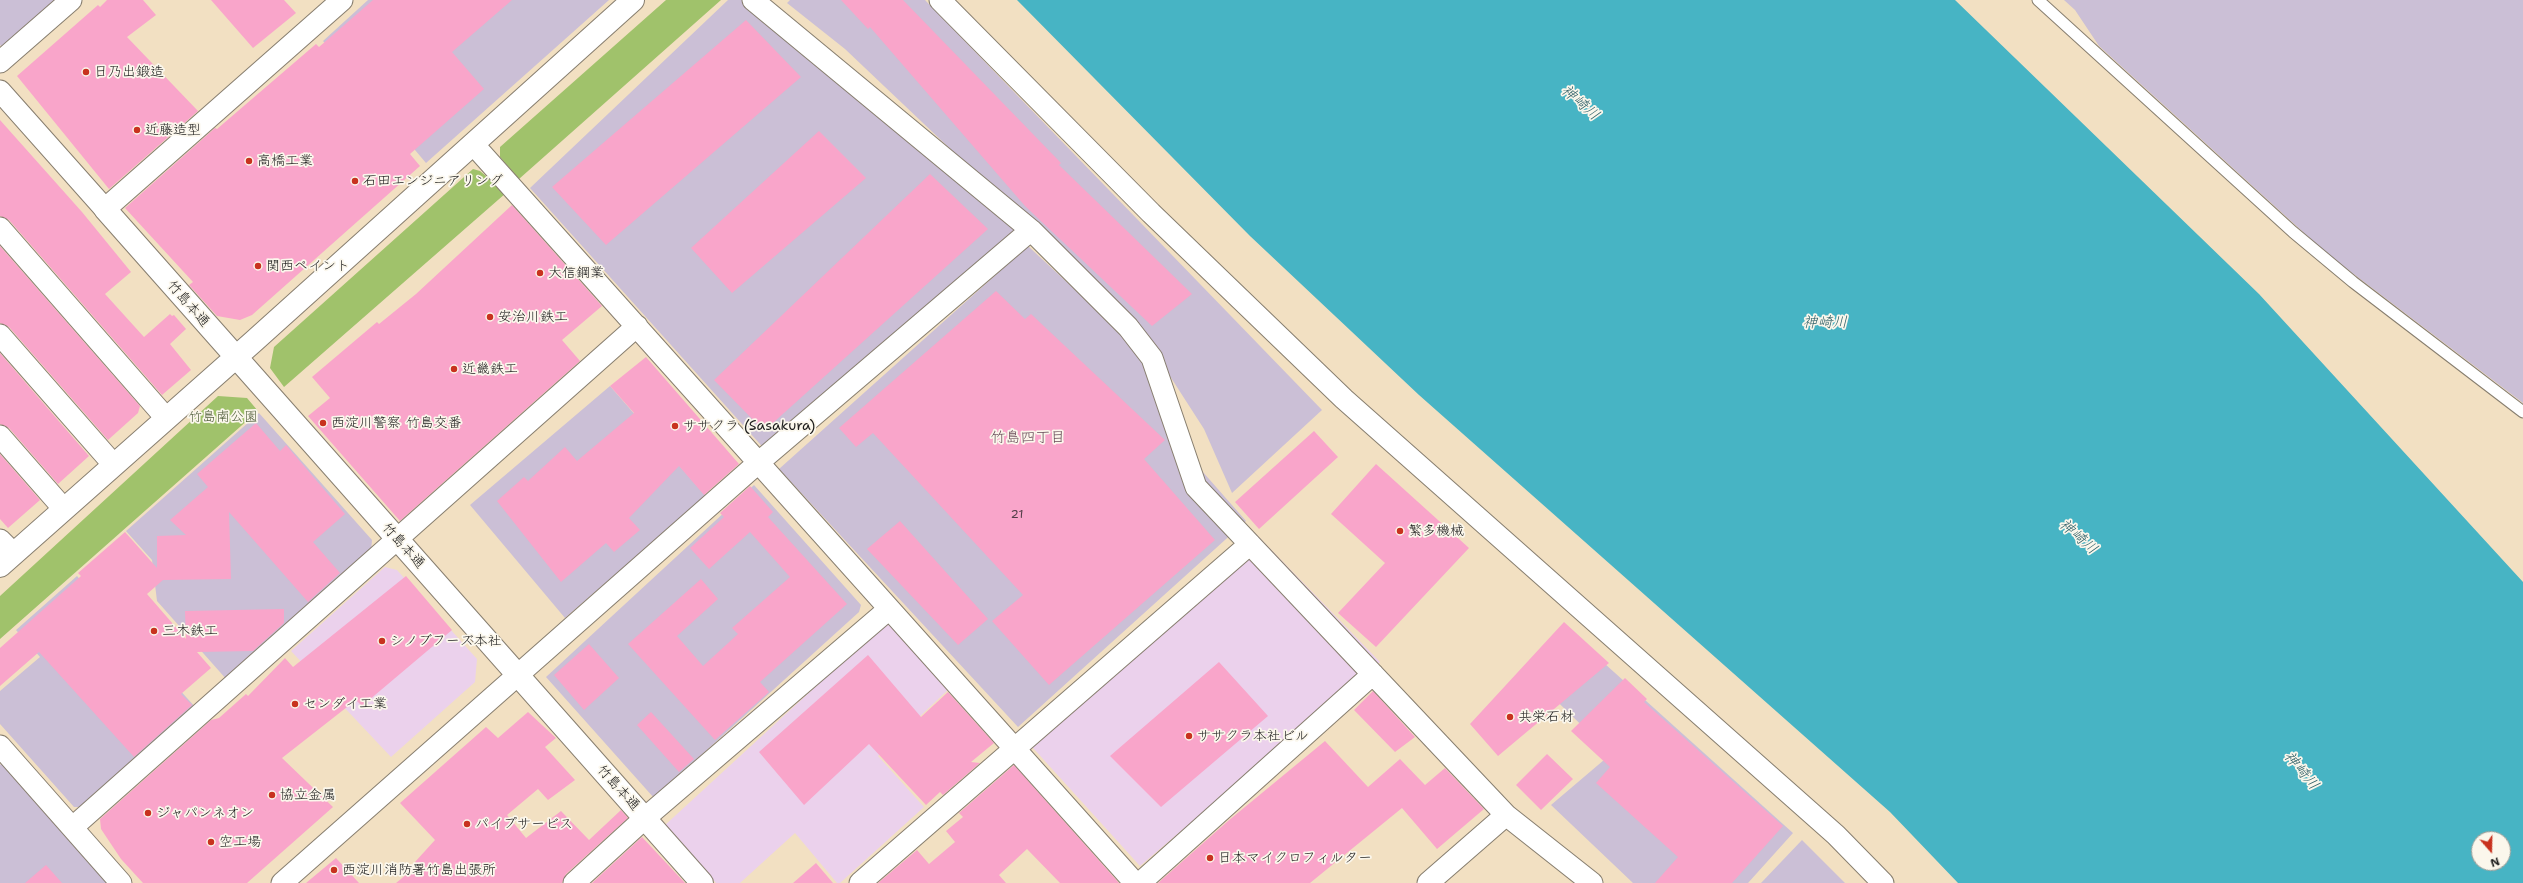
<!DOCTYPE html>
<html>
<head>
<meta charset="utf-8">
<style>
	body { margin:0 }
	#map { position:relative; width:2523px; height:883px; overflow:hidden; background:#f2e0c2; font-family:"Shantell Sans",sans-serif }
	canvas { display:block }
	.north { position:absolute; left:2471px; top:831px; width:40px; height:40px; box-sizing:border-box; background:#fbf7ec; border:1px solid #a29f99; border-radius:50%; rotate:160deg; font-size:11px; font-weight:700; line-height:16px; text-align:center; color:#1c1c1c }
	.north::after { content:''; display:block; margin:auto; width:14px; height:18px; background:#c8321e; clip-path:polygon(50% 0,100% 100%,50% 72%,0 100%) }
</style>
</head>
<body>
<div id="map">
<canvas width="2523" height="883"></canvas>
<div class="north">N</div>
</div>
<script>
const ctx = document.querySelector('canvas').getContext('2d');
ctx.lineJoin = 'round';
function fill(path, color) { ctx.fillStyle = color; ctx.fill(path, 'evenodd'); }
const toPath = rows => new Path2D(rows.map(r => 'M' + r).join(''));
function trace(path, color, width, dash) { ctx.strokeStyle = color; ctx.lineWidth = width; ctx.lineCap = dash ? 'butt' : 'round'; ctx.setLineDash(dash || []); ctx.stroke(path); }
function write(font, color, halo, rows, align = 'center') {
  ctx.font = font + ' "Shantell Sans","Klee One",sans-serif'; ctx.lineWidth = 3.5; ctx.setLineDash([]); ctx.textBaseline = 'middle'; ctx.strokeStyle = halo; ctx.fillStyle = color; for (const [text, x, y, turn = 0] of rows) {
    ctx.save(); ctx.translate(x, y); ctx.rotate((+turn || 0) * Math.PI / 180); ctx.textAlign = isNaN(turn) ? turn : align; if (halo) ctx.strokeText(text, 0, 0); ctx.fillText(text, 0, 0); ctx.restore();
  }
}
const built = toPath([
	[1253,531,1380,662,1140,866,1024,738],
	[385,567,397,570,477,659,475,682,391,757,291,651],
	[887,621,952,686,878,756,924,807,840,883,837,883,795,833,740,883,716,883,664,826]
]);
const industrial = toPath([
	[0,0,56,0,2,47,0,45],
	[368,0,609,0,426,163,323,41],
	[728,0,747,0,876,103,1018,233,768,453,530,188],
	[790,0,925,0,1322,410,1232,493,1204,429,1139,328,845,49,787,3],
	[2064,0,2523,0,2523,403,2326,253,2099,46,2075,10],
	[1028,246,1129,340,1202,471,1246,521,1018,727,779,469],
	[610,386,706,496,565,618,470,505],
	[259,413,372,540,371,551,227,680,157,601,152,560,126,531],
	[754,485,861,605,859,612,654,798,546,677],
	[77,576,196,708,83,807,74,807,0,724,0,691,40,657,16,630],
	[1565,628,1793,833,1748,883,1633,883,1551,805,1611,754,1527,672],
	[2,763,109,883,0,883,0,765],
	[1802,840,1845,883,1761,883]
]);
const green = toPath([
	[666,0,721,0,519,179,500,157,500,147],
	[473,169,480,171,506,193,284,387,270,368,274,347],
	[218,396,247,398,258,411,0,639,0,596]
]);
const water = toPath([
	[1017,0,1955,0,2259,294,2523,582,2523,883,1958,883,1890,812,1419,395,1250,236],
	[2479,839,2503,839,2503,863,2479,863]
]);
const building = toPath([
	[107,0,143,0,156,15,127,37,198,111,109,189,17,76,98,5,100,7],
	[211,0,284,0,296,13,253,48],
	[373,0,512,0,452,52,484,89,410,154,420,166,252,315,240,320,217,316,189,285,193,282,125,208,215,128,217,129,316,44,319,47],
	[841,0,903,0,1061,163,1059,165,1192,294,1152,326,1025,206,870,27,868,29],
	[746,20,801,77,606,245,552,187],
	[0,120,82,212,131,272,105,294,144,337,170,314,172,316,174,315,186,329,170,344,191,370,162,395,9,220,0,216],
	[819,131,866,178,732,293,691,248],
	[930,174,988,229,764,431,714,380],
	[512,205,602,306,562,340,580,361,400,521,308,416,330,398,312,377,377,322,379,324,416,294],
	[0,246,140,406,138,413,108,440,9,327,0,323],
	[996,291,1025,319,1031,314,1165,440,1144,459,1215,540,1049,685,992,621,1023,595,873,433,856,447,839,428],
	[0,353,89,456,58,484,9,428,0,424],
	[646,357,739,464,704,495,679,466,629,518,640,530,614,552,606,543,561,582,497,501,524,477,528,481,565,447,577,461,634,413,610,386],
	[256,423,280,451,286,445,345,514,313,542,340,573,308,602,229,512,231,579,163,580,147,594,186,639,185,611,284,609,284,623,253,651,197,652,211,668,181,694,192,705,134,757,39,652,0,686,0,648,81,576,78,573,125,532,157,568,157,536,186,535,170,520,208,487,197,474],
	[1314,431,1338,457,1259,529,1235,502],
	[0,454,40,500,8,528,0,519],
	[1376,464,1469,548,1376,647,1338,613,1385,563,1331,514],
	[750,486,773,512,768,517,847,604,760,682,769,692,715,740,628,644,701,579,718,599,677,636,703,666,738,634,732,628,790,577,750,532,709,569,690,548,724,517,720,513],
	[900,521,988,619,958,645,867,549],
	[406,576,452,630,362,706,356,700,282,758,333,807,247,883,143,883,121,859,101,829,100,819,211,720,219,718,246,694,248,696,285,658,293,667],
	[1564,622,1609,663,1498,756,1470,724],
	[589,644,619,678,584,710,554,675],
	[868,655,921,717,948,692,994,743,971,762,980,763,943,795,940,792,926,805,869,744,804,805,759,752],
	[1219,662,1268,716,1161,807,1110,756],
	[1625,678,1647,699,1644,702,1783,826,1732,883,1655,883,1678,857,1596,783,1610,767,1571,731],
	[1373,691,1415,737,1395,752,1354,710],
	[528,712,556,738,545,747,575,780,548,800,538,789,507,815,526,838,561,811,589,840,621,810,628,818,566,874,562,883,396,883,418,865,415,862,435,840,400,803,486,727,498,738],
	[651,712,694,759,679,772,637,725],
	[1325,741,1368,787,1400,759,1425,785,1445,768,1484,809,1437,849,1402,808,1310,883,1158,883,1228,821],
	[1547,754,1573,779,1541,810,1516,785],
	[1014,765,1119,883,1060,883,1027,849,999,875,1006,883,878,883,917,850,929,864,955,842,946,831,963,817,959,813],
	[642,837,685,883,592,883],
	[336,858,359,883,306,883],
	[816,863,833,883,793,883],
	[46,865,62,883,25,883]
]);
const service = toPath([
	[2038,0,2293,232,2353,282,2523,412]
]);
const minor = toPath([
	[753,0,1031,230,1128,327,1152,358,1196,487,1506,815,1592,883],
	[940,0,1151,213,1344,399,1836,835,1883,883],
	[0,62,71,0],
	[0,91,105,209,342,0],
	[473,144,1135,883],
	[0,228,166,418],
	[0,335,113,464],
	[0,436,63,508],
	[0,540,13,553],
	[0,746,121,883],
	[73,827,637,326],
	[282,883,758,463,1031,230],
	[574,883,645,818,889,609],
	[860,883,1250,544],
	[1140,883,1373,674],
	[1428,883,1506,815]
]);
const tertiary = toPath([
	[105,209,702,883],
	[0,566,253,342,633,0]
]);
const markers = [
	[86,72,4,"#c8321e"],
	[137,130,4,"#c8321e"],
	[249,161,4,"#c8321e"],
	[355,181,4,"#c8321e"],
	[258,266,4,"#c8321e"],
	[540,273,4,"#c8321e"],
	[490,317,4,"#c8321e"],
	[454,369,4,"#c8321e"],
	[323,423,4,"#c8321e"],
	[675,426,4,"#c8321e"],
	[1400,531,4,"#c8321e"],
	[154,631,4,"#c8321e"],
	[382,641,4,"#c8321e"],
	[295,704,4,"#c8321e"],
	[1510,717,4,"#c8321e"],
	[1189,736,4,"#c8321e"],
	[272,795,4,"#c8321e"],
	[148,813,4,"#c8321e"],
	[467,824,4,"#c8321e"],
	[211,842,4,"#c8321e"],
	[1210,858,4,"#c8321e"],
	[334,870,4,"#c8321e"]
];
const numberNames = [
	["21",1017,515]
];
const poiNames = [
	["日乃出鍛造",94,72],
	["近藤造型",145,130],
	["高橋工業",257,161],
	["石田エンジニアリング",363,181],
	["関西ペイント",266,266],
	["大信鋼業",548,273],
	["安治川鉄工",498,317],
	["近畿鉄工",462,369],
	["西淀川警察 竹島交番",331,423],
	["ササクラ (Sasakura)",683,426],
	["繁多機械",1408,531],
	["三木鉄工",162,631],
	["シノブフーズ本社",390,641],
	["センダイ工業",303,704],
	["共栄石材",1518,717],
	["ササクラ本社ビル",1197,736],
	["協立金属",280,795],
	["ジャパンネオン",156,813],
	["パイプサービス",475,824],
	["空工場",219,842],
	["日本マイクロフィルター",1218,858],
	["西淀川消防署竹島出張所",342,870]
];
const streetNames = [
	["竹島本通",188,304,49],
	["竹島本通",403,546,48],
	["竹島本通",618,788,48]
];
const parkNames = [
	["竹島南公園",223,417]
];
const waterNames = [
	["神崎川",1580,103,41],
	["神崎川",1825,323],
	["神崎川",2078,537,41],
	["神崎川",2301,771,50]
];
const neighbourhoodNames = [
	["竹島四丁目",1028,438]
];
fill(built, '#ebd1ec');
fill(industrial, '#cbbfd6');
fill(green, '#a0c26b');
fill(water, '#47b4c4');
fill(building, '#f9a5ca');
trace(service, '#877e6f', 13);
trace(minor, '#877e6f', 23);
trace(tertiary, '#877e6f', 24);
trace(service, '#fff', 11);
trace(minor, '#fff', 21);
trace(tertiary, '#fff', 22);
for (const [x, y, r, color] of markers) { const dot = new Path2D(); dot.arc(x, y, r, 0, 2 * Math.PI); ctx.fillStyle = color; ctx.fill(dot); trace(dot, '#fbf7ec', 1.5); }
write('12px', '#533e48', null, numberNames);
write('14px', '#1c1c1c', '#fbf7ec', poiNames, 'left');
write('14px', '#1c1c1c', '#fbf7ec', streetNames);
write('14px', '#515e3c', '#fbf7ec', parkNames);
write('italic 15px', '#2f6068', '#fbf7ec', waterNames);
write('15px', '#694c59', '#fbf7ec', neighbourhoodNames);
</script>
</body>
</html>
